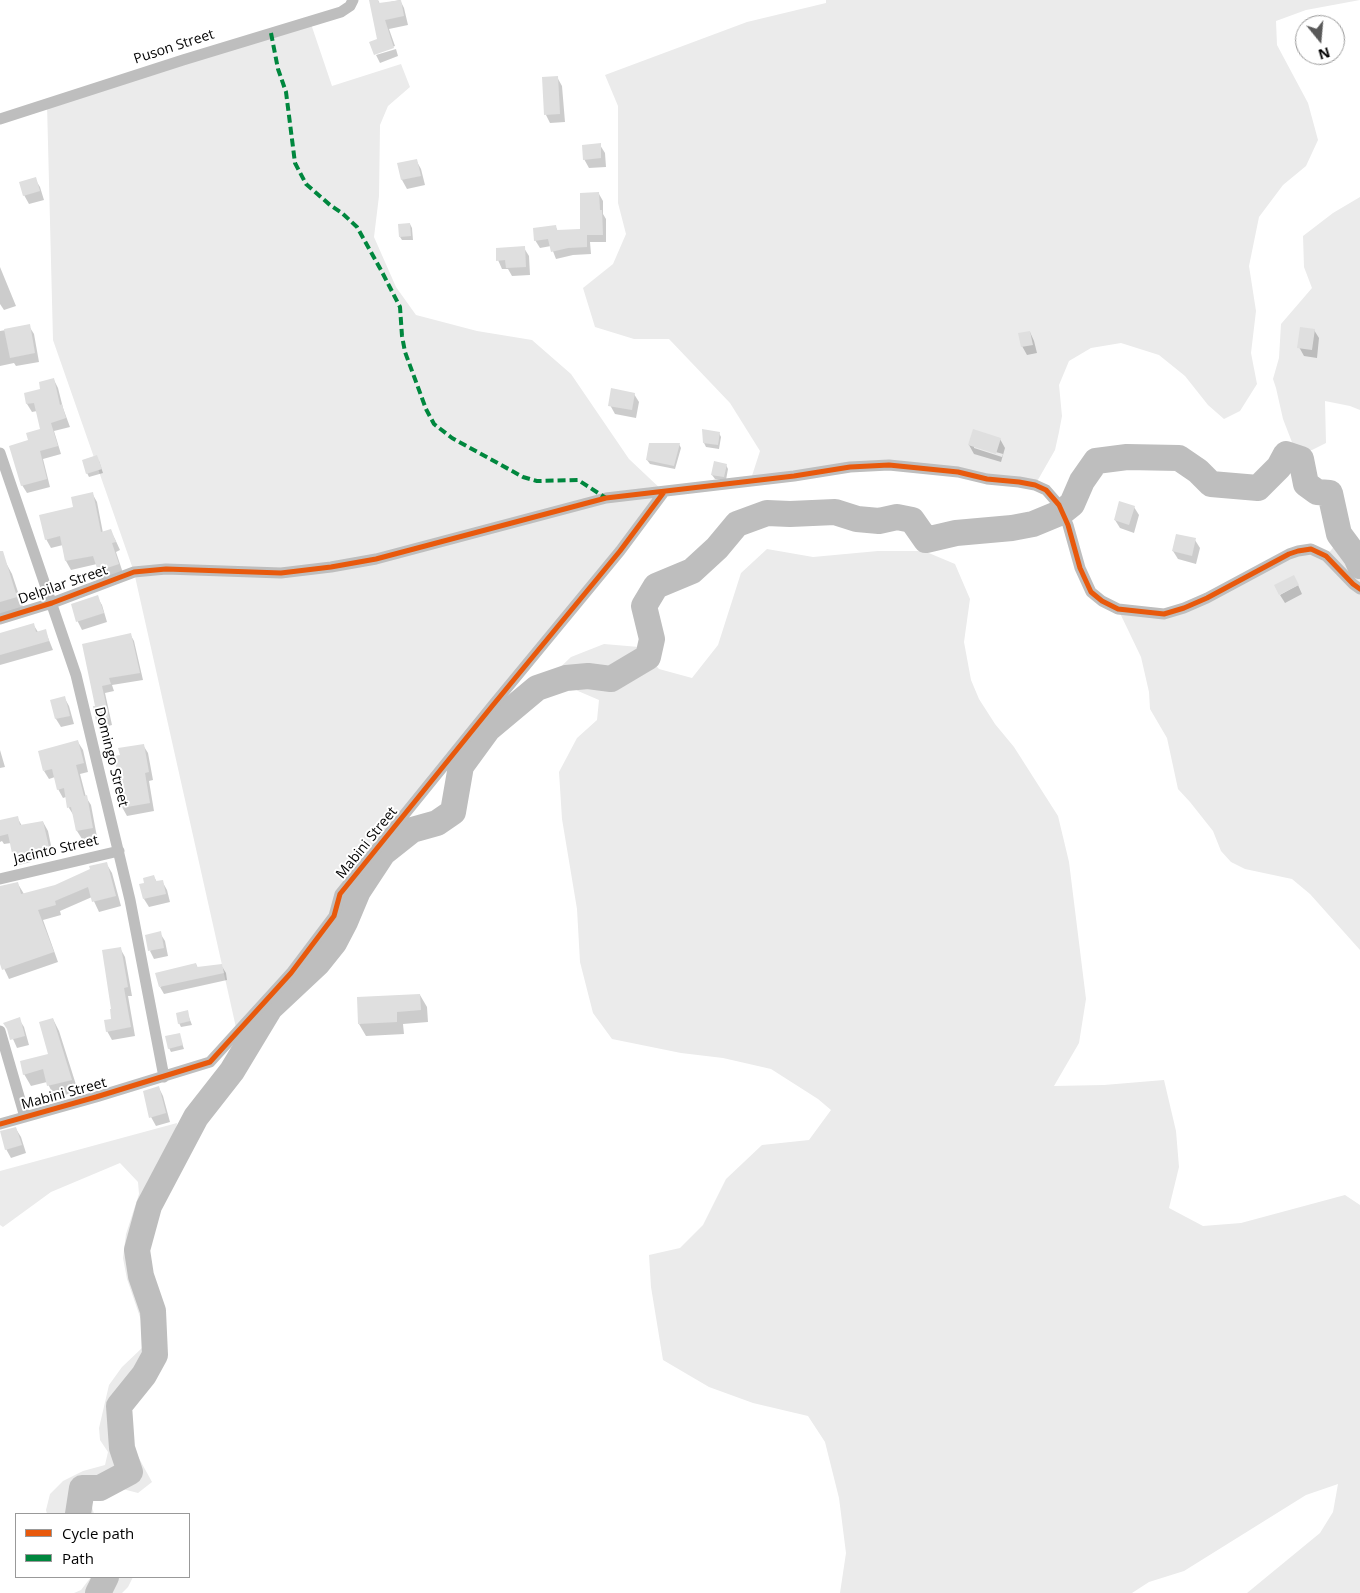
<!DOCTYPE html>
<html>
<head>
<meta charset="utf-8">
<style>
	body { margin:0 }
	#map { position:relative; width:1360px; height:1593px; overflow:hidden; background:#fff; font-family:"Open Sans",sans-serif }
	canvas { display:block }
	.legend { position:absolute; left:15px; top:1513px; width:175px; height:65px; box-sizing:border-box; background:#fff; border:1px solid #999; margin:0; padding:6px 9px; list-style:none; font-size:15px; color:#000 }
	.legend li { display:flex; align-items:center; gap:10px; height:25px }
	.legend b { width:25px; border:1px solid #999 }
	.north { position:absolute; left:1295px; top:15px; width:50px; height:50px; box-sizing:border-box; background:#fff; border:1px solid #999; border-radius:50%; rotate:163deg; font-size:14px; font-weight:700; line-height:20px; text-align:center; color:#000 }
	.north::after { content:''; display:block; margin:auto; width:18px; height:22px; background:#595959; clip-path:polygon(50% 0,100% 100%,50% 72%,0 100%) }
</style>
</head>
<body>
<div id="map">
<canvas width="1360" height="1593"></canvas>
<ul class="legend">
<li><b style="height:6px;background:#e8590c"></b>Cycle path</li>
<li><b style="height:6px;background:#00873e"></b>Path</li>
</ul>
<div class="north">N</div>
</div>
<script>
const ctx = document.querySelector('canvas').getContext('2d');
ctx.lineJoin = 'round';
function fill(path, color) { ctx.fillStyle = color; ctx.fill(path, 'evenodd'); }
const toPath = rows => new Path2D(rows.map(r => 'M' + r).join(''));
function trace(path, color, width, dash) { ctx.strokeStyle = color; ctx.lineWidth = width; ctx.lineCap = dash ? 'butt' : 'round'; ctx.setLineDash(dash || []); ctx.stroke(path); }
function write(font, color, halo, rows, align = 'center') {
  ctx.font = font + ' "Open Sans",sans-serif'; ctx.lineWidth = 4; ctx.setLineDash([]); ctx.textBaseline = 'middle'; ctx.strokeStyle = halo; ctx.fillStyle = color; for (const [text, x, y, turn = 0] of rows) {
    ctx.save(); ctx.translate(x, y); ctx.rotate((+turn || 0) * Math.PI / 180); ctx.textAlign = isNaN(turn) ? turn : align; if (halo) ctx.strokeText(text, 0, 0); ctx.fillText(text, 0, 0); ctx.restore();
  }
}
const green = toPath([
	[826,0,1360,0,1306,10,1276,21,1277,45,1308,103,1318,140,1306,166,1283,185,1259,217,1249,266,1256,311,1251,353,1257,384,1240,411,1224,419,1208,405,1185,376,1159,355,1121,343,1091,348,1069,361,1059,385,1062,416,1059,432,1055,450,1035,485,910,466,750,482,760,451,730,403,669,339,634,339,595,327,583,288,613,264,626,234,618,203,618,106,605,75,747,22,826,3],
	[310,21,332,86,401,64,410,87,388,106,380,125,379,196,374,237,396,287,416,315,477,331,532,340,571,374,629,459,664,492,340,894,334,916,237,1032,134,572,53,340,47,104],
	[1360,197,1360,410,1350,406,1325,401,1326,443,1312,450,1295,450,1283,419,1276,388,1273,379,1279,358,1281,324,1312,288,1304,267,1303,236,1333,213],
	[1344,535,1348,552,1360,571,1360,950,1310,894,1292,879,1245,869,1231,862,1221,851,1213,831,1190,802,1178,789,1167,738,1150,709,1149,692,1141,657,1118,609,1164,614,1298,551,1326,556],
	[767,549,813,557,878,551,924,551,955,564,970,599,964,642,971,680,979,699,995,724,1014,747,1058,816,1069,862,1086,999,1079,1043,1054,1086,1104,1085,1164,1080,1176,1131,1179,1167,1169,1208,1203,1226,1241,1223,1345,1195,1360,1205,1360,1593,1247,1593,1320,1533,1333,1512,1338,1484,1306,1495,1184,1571,1149,1582,1132,1593,840,1593,846,1553,839,1498,825,1442,808,1416,753,1403,709,1387,663,1360,651,1287,649,1255,680,1248,703,1225,726,1179,762,1145,809,1140,831,1110,818,1099,771,1069,723,1058,681,1053,612,1039,593,1013,580,962,577,909,562,819,559,772,577,738,597,720,599,700,578,691,552,675,571,657,604,644,639,647,659,669,692,678,718,645,741,573],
	[177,1123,171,1165,157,1203,149,1231,146,1258,155,1294,165,1319,165,1346,155,1368,133,1399,129,1425,135,1451,152,1482,138,1493,115,1487,93,1489,89,1496,94,1514,47,1514,46,1510,50,1494,63,1481,83,1471,105,1465,108,1452,100,1440,99,1428,109,1385,122,1367,143,1347,143,1326,127,1279,123,1258,126,1234,139,1194,138,1182,120,1163,51,1192,3,1227,0,1225,0,1171],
	[91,1577,133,1577,128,1587,122,1593,74,1593,81,1590]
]);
const shadow = toPath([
	[370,0,378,0,380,4,400,0,404,8,408,25,389,29,395,46,375,53,379,40],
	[396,49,398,56,380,63,376,55],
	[557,77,562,86,565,122,550,123,546,115],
	[600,145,605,153,606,167,589,168,584,159],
	[416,160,421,169,425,185,407,189,402,180,398,164],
	[35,179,40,187,44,200,29,204,24,195],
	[599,194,603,201,603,214,606,219,606,242,590,242,591,254,573,255,556,259,551,246,540,248,535,240,555,226,558,231,581,230],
	[410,224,412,228,413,240,402,240,400,237],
	[524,248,529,256,530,275,512,276,508,269,502,269,498,260],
	[0,267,16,306,4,310,0,304],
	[29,326,34,334,39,362,16,366,14,363,0,366,0,331],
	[1314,330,1319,338,1317,358,1304,356,1299,347],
	[1030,332,1034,341,1037,353,1027,355,1022,346],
	[54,380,58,388,63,408,70,427,54,431,61,454,43,459,50,487,27,493,22,485,30,440,42,430,37,411,32,412,27,404,25,394,41,390],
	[634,394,639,402,636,418,615,414,610,405],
	[719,433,721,437,719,449,706,447,704,443],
	[1000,439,1005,448,1001,462,974,454,969,445],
	[974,446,1003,454,1002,457,974,448],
	[679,444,681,448,675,469,650,464,647,460],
	[99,461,103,473,89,477,87,473],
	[726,465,728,469,726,480,715,479,712,475],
	[92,493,97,502,103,533,110,530,115,539,120,550,116,552,123,573,104,579,97,564,71,570,66,561,63,545,51,548,46,539],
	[1134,507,1139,515,1134,533,1120,528,1115,520],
	[1195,540,1200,548,1196,564,1178,559,1173,551],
	[5,561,12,574,24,610,0,614,0,562],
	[1298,585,1302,594,1285,603,1280,595],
	[97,597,102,605,107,622,82,630,78,622,72,605],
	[33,624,38,632,45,630,53,650,0,665,0,634],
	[130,634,134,641,143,680,112,685,114,691,105,693,112,725,101,728,97,720,96,707,83,645],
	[64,697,69,706,74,724,61,727,56,719,51,701],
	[78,742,83,750,88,772,80,774,86,797,91,805,97,837,82,839,77,831,74,816,69,808,66,797,63,798,58,789,55,777,49,779,44,771],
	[143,745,148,753,153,780,149,781,154,811,127,816,122,807],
	[0,750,5,767,0,768],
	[17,817,22,826,43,822,48,831,53,855,30,860,31,862,19,865,14,856,11,843,4,844,2,841,0,842,0,821],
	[106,863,112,873,121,906,99,912,92,897,60,911,61,915,43,920,58,962,9,979,0,960,0,887,18,884,24,894,55,886],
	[154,877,157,882,162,881,167,890,170,902,149,907,144,899],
	[160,933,165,941,168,956,154,959,150,951],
	[120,948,125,957,132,996,128,996,135,1036,112,1040,107,1031,113,1020],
	[196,964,198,968,221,965,226,973,227,980,164,994,160,987],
	[420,995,427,1007,428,1022,403,1024,404,1034,366,1036,359,1024],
	[187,1012,192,1025,181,1027,179,1023],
	[19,1019,24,1027,29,1045,17,1048,9,1030],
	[53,1019,59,1031,78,1091,55,1098,47,1082,31,1086,24,1074,49,1054],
	[179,1034,184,1049,171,1052,169,1048],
	[159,1088,163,1096,170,1122,156,1126,151,1117],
	[16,1129,21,1137,26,1153,11,1158,6,1149]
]);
const river = toPath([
	[78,1514,82,1488,100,1488,130,1472,122,1448,119,1406,144,1375,155,1355,153,1311,141,1276,137,1250,149,1206,196,1117,232,1071,270,1008,318,963,334,943,345,922,358,891,383,853,412,830,437,823,453,812,461,766,488,729,537,688,566,678,588,676,611,679,648,657,652,639,644,606,656,586,692,571,717,548,737,524,767,513,790,514,835,512,857,519,879,521,897,517,912,520,926,540,956,533,1012,528,1033,524,1062,512,1072,504,1082,481,1096,461,1127,457,1179,458,1198,471,1211,484,1258,488,1279,467,1286,454,1301,459,1306,484,1317,492,1330,493,1339,534,1356,557,1360,566],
	[98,1593,106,1577]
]);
const building = toPath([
	[369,0,378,0,379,3,401,0,404,16,385,20,394,48,374,55,369,42,377,39],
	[558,76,560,114,544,115,542,77],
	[601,143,601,158,583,160,582,145],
	[417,159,421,176,401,180,397,163],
	[36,177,40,191,23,196,19,182],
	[599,192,600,210,602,210,603,235,587,235,587,247,568,248,551,252,548,239,534,241,533,228,556,225,557,230,580,229,580,193],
	[410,223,411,236,399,237,398,224],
	[525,246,526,267,506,268,505,260,496,261,496,248],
	[30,324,35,353,10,358,4,329],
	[1300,327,1315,329,1312,350,1297,348],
	[1030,331,1033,345,1021,347,1018,333],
	[54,378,60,405,62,404,66,418,51,423,58,446,40,451,47,479,21,486,9,446,28,440,26,433,40,429,34,403,26,404,24,393,40,389,39,382],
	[611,388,635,393,632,410,608,406],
	[702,429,720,432,718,445,703,443],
	[973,429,1001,438,996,454,968,445],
	[649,443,680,443,674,466,646,460],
	[97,455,102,469,86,474,82,460],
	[714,461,727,464,724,477,711,475],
	[93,492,101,532,111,529,116,542,112,543,119,564,98,571,93,556,65,561,60,536,45,540,39,515,73,507,71,497],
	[1119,501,1135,506,1129,525,1114,520],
	[1176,534,1196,538,1192,556,1172,551],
	[0,551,3,551,17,597,0,602],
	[1294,575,1299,585,1279,595,1274,585],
	[98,595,104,613,76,622,71,604],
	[34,623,36,632,46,629,49,641,0,655,0,633],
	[131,633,140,673,109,678,111,684,102,686,109,718,96,721,93,706,95,706,82,644],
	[65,696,70,716,55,719,50,700],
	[78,740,84,763,76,765,84,796,87,795,93,828,76,831,71,807,67,808,64,788,57,790,52,769,43,771,38,751],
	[144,744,149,772,145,773,150,803,121,808,118,790,120,789,114,756,120,755,118,748],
	[18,816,20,825,43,821,49,847,26,852,27,855,13,858,8,834,0,836,0,820],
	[107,862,116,896,92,902,88,887,55,901,56,905,38,910,54,952,2,970,0,964,0,886,18,882,21,894,55,885,90,869,89,866],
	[154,875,156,881,163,880,166,894,143,899,139,884,144,883,143,878],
	[161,931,164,948,148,951,145,935],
	[121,947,128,987,124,988,131,1027,106,1032,104,1020,111,1019,110,1009,111,1009,102,950],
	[196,963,197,967,222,964,224,973,159,987,155,973],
	[420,994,421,1010,397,1012,397,1022,358,1024,357,997],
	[188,1010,190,1021,178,1024,176,1013],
	[20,1017,25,1036,10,1040,7,1029,3,1023],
	[53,1018,72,1080,47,1086,43,1069,23,1075,20,1061,48,1054,39,1022],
	[180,1033,183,1045,168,1049,165,1036],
	[159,1086,166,1113,149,1118,143,1091],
	[16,1127,22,1145,5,1150,0,1131]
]);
const street = toPath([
	[0,119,183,60,341,12,350,6,353,0],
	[0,453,76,675,130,900,164,1077],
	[0,619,52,603,134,572,166,569,281,573,331,567,376,559,606,498,794,476,850,467,889,465,958,472,987,479,1019,482,1035,485,1046,490,1059,505,1068,525,1080,568,1091,592,1102,601,1118,609,1164,614,1184,608,1207,598,1289,554,1298,551,1311,549,1326,556,1353,584,1360,589],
	[0,879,119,851],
	[0,1031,25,1117],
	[0,1124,96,1097,210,1062,291,973,334,916,340,894,493,705,620,551,664,492]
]);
const quiet = toPath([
	[271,33,278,69,286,92,295,163,306,184,330,205,342,213,357,227,381,270,400,307,402,336,405,352,426,409,434,424,452,438,523,477,537,481,578,480,606,498]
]);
const cycleway = toPath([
	[0,619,52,603,134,572,166,569,281,573,331,567,376,559,606,498,794,476,850,467,889,465,958,472,987,479,1019,482,1035,485,1046,490,1059,505,1068,525,1080,568,1091,592,1102,601,1118,609,1164,614,1184,608,1207,598,1289,554,1298,551,1311,549,1326,556,1353,584,1360,589],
	[0,1124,96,1097,210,1062,291,973,334,916,340,894,493,705,620,551,664,492]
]);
const streetNames = [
	["Puson Street",174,47,-18],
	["Delpilar Street",63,585,-19],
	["Domingo Street",111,757,76],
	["Mabini Street",367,843,-51],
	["Jacinto Street",56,850,-13],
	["Mabini Street",64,1094,-15]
];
fill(green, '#ebebeb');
fill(shadow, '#0003');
trace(river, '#bebebe', 26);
fill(building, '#dfdfdf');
trace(street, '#bebebe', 11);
trace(quiet, '#00873e', 4, [8, 4]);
trace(cycleway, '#e8590c', 5);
write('14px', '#000', '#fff', streetNames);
</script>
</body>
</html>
